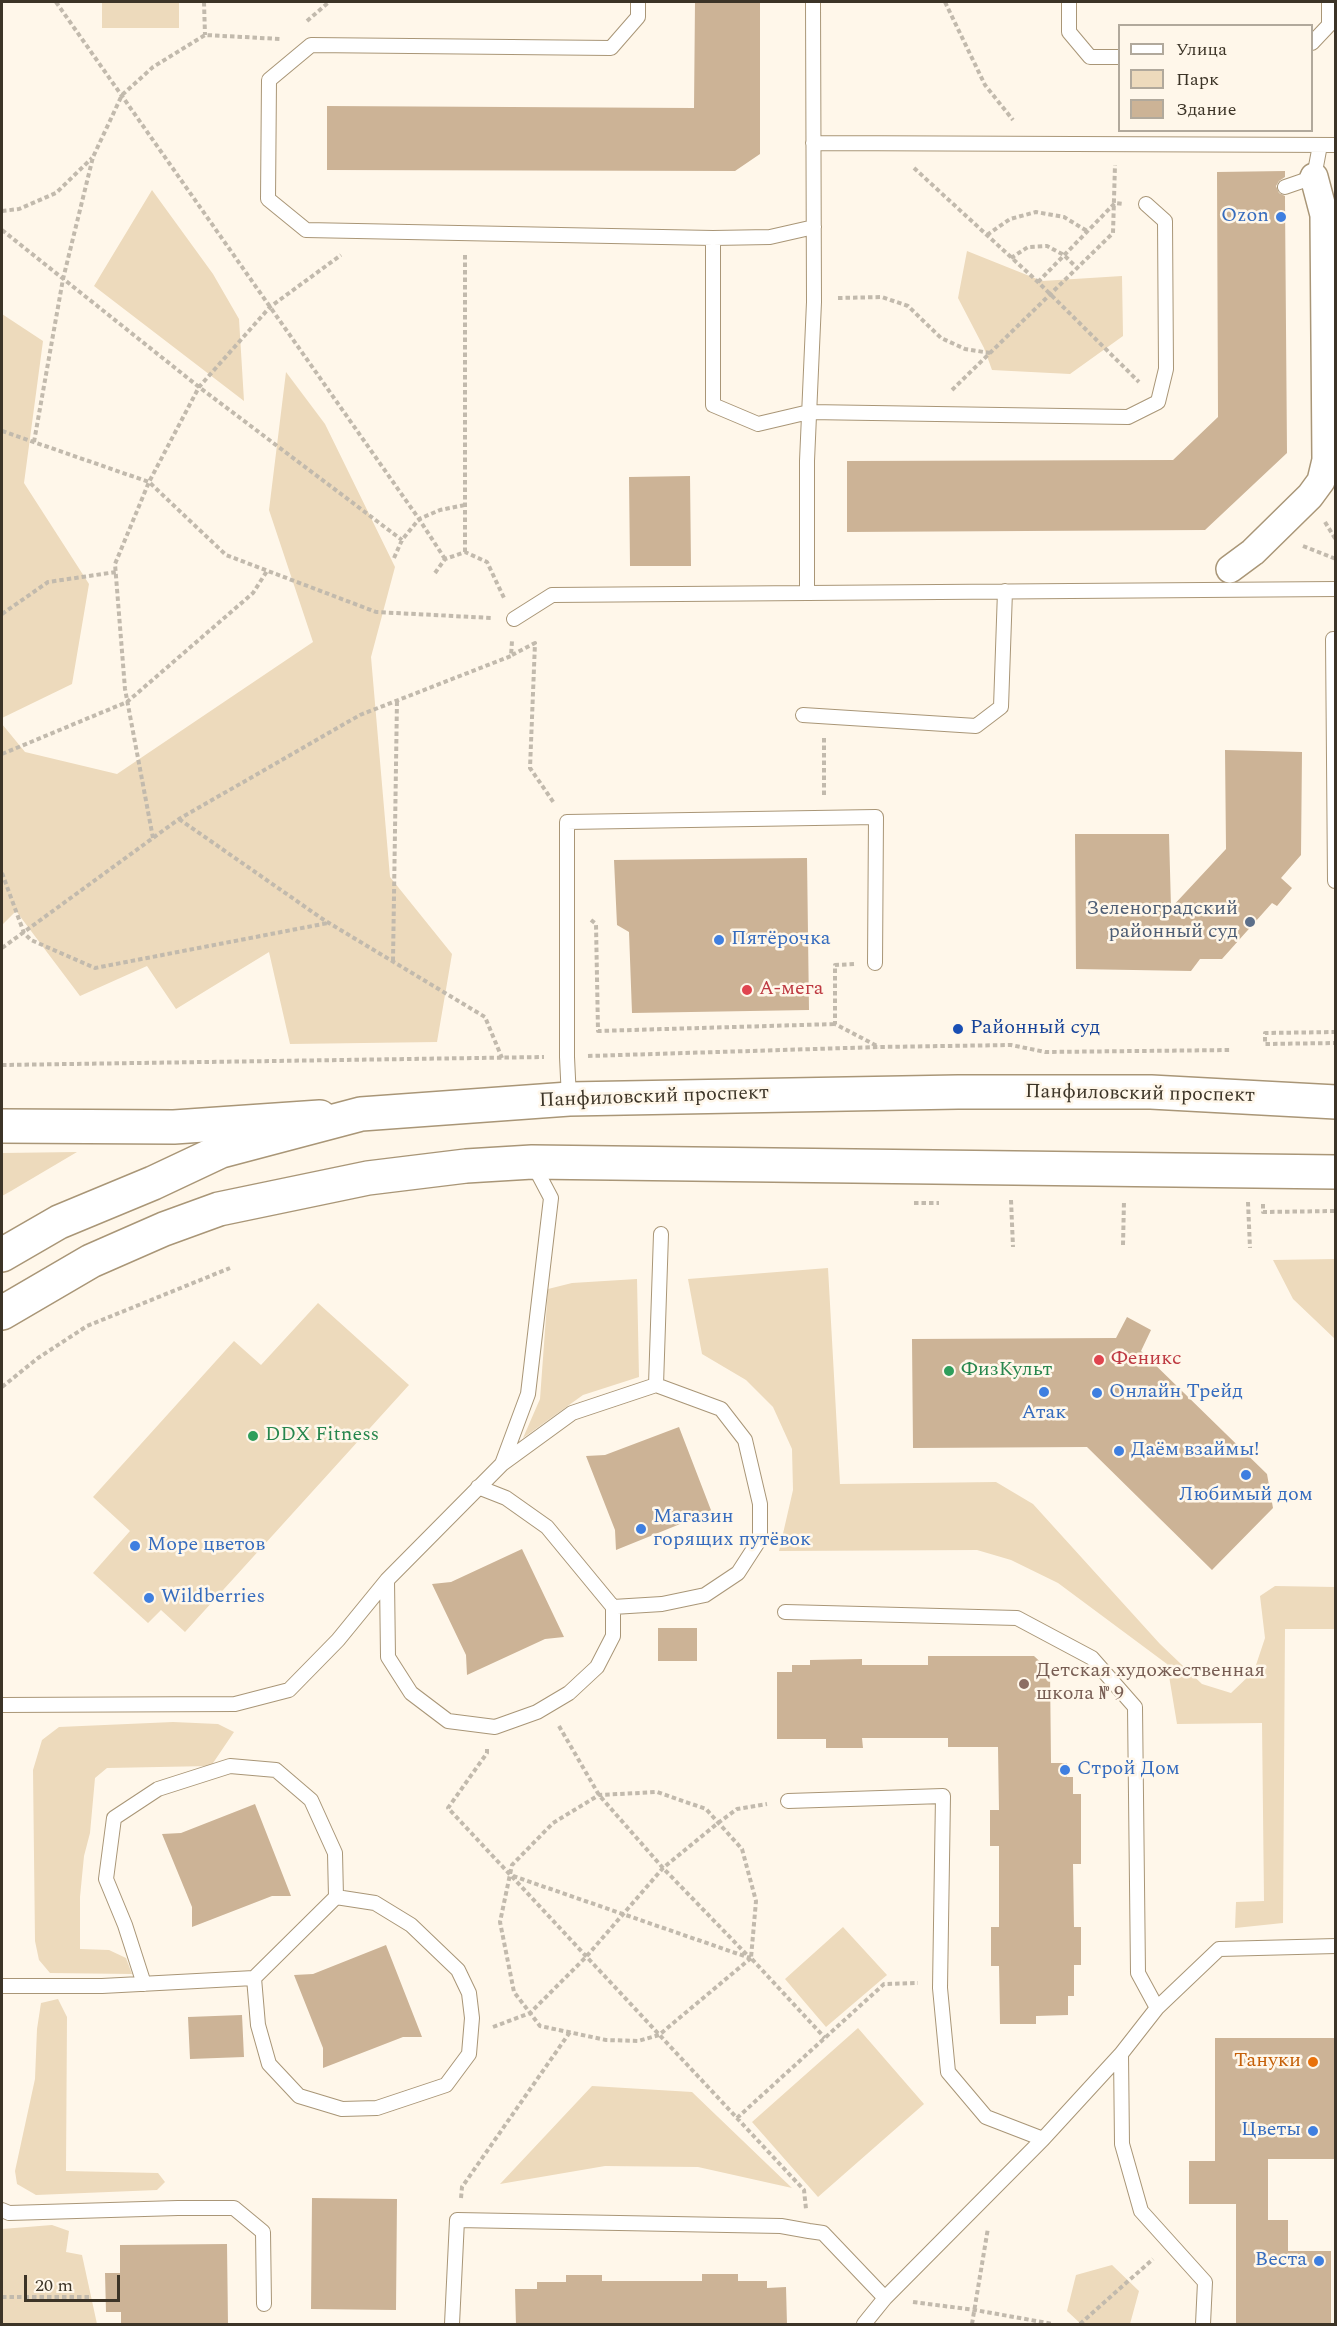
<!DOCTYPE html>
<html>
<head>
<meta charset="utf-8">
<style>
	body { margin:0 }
	#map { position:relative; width:1337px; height:2326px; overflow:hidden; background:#fff7ea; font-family:Spectral,serif }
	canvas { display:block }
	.frame { position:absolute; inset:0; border:3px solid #3c3427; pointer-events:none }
	.legend { position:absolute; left:1118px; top:24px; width:195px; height:108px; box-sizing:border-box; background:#fff7ea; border:2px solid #b1a99c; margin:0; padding:8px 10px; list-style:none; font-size:18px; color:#3c3427 }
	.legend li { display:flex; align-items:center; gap:12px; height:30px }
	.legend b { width:30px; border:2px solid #b1a99c }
	.scale { position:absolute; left:24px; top:2275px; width:96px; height:27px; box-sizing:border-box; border:3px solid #3c3427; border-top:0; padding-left:8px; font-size:18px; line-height:21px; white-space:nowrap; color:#3c3427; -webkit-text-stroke:4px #fff7ea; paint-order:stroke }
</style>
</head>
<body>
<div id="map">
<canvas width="1337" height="2326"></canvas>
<div class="frame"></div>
<ul class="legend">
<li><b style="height:8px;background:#fff"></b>Улица</li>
<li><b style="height:16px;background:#eddabc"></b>Парк</li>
<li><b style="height:16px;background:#ccb396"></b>Здание</li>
</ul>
<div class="scale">20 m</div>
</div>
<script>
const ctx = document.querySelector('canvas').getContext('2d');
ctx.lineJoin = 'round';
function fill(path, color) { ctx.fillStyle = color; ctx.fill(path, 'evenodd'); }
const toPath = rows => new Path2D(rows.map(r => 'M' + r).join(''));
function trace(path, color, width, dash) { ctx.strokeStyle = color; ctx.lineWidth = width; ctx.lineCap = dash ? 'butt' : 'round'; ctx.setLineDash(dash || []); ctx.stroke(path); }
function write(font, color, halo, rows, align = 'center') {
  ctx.font = font + ' Spectral,serif'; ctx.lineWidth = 5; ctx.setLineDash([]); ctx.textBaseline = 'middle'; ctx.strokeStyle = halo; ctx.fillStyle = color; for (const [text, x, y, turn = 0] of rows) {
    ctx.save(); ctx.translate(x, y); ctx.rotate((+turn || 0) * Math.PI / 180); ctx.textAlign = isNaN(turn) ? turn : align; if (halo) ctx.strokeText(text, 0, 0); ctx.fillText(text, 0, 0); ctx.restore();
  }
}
const green = toPath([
	[102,2,179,2,179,28,102,28],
	[152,190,213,274,239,319,244,401,94,286],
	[967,251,1042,281,1122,276,1123,336,1070,374,992,370,984,348,958,298],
	[2,314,43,341,24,483,89,584,72,684,2,718],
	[286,372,325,424,395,567,371,657,390,877,452,954,437,1042,290,1044,269,952,176,1009,147,966,80,996,16,911,2,925,2,724,25,752,117,774,313,642,269,510],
	[77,1152,11,1191,2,1196,2,1153],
	[1335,1259,1336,1259,1335,1339,1293,1299,1273,1260],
	[828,1268,840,1484,996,1482,1033,1504,1160,1644,1202,1684,1231,1693,1254,1671,1265,1638,1260,1596,1275,1586,1335,1587,1335,1629,1285,1629,1283,1923,1235,1928,1236,1902,1264,1901,1262,1723,1177,1724,1167,1664,1058,1583,1011,1560,977,1550,779,1551,793,1490,792,1449,773,1407,746,1380,702,1354,688,1279],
	[637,1279,639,1377,583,1395,523,1438,540,1399,548,1289,572,1283],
	[318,1303,409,1385,185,1632,161,1610,148,1623,93,1573,130,1531,93,1497,234,1341,261,1365],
	[173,1722,218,1724,234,1732,211,1766,107,1768,95,1778,90,1833,84,1856,80,1897,80,1949,109,1950,126,1958,132,1974,50,1973,39,1960,35,1941,33,1770,42,1740,59,1727],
	[843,1927,887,1975,826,2027,785,1979],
	[58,1999,67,2017,66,2171,158,2173,165,2182,157,2190,36,2195,17,2184,15,2171,35,2079,37,2029,41,2003],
	[858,2028,924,2104,818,2197,752,2122],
	[592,2086,692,2092,792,2188,698,2167,605,2166,500,2184],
	[52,2225,69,2231,66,2252,82,2255,97,2324,2,2324,2,2229],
	[1112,2265,1139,2291,1130,2324,1081,2324,1067,2311,1076,2275]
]);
const building = toPath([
	[695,2,760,2,760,154,735,171,327,170,327,106,694,108],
	[1285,171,1285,177,1279,181,1276,186,1279,193,1285,196,1285,202,1287,453,1205,530,847,532,847,461,1173,460,1218,417,1217,172],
	[690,476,691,566,630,566,629,477],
	[1225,750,1302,752,1301,855,1281,878,1292,888,1277,906,1272,903,1222,959,1200,959,1191,971,1076,969,1075,834,1169,834,1171,908,1226,849],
	[807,858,809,1010,632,1013,629,932,617,925,614,860],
	[1127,1317,1151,1330,1141,1351,1267,1474,1273,1508,1212,1570,1087,1447,913,1448,912,1339,1116,1338],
	[679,1427,714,1518,695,1518,616,1550,615,1530,586,1456,605,1455],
	[522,1549,564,1637,545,1639,467,1675,466,1655,432,1584,451,1582],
	[658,1628,697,1628,697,1661,658,1661],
	[928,1656,1034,1656,1050,1671,1051,1763,1067,1763,1067,1777,1073,1777,1073,1794,1081,1794,1081,1864,1073,1864,1074,1927,1081,1927,1081,1965,1074,1965,1074,1996,1068,1996,1068,2015,1036,2016,1036,2024,1000,2024,999,1966,991,1966,991,1927,999,1927,999,1846,990,1846,990,1810,999,1810,998,1747,948,1747,948,1738,862,1738,863,1748,826,1748,826,1739,777,1739,777,1672,792,1672,792,1665,810,1665,810,1660,862,1659,862,1665,928,1665],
	[255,1804,291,1896,272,1896,192,1927,192,1907,162,1834,181,1833],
	[386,1945,422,2037,403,2037,323,2068,323,2048,294,1975,313,1974],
	[242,2015,244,2057,190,2059,188,2017],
	[1215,2038,1334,2038,1334,2159,1268,2159,1268,2220,1288,2220,1288,2251,1331,2251,1331,2325,1236,2325,1236,2204,1189,2204,1189,2161,1215,2161],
	[312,2198,397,2199,396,2310,311,2309],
	[227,2244,228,2325,121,2325,121,2312,106,2312,105,2273,120,2273,120,2245],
	[702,2274,738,2274,738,2281,767,2281,767,2288,786,2287,787,2325,516,2325,515,2289,537,2289,537,2282,566,2282,566,2275,602,2275,602,2281,702,2281]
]);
const path = toPath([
	[56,2,419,519,445,559],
	[204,2,205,35],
	[945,2,985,85,1013,120],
	[307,21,329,2],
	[914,168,1038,282,1139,382],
	[2,211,19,209,56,193,92,158],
	[2,230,199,387,402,540],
	[987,235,1010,219,1036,212,1064,217,1087,231],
	[465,255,465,552],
	[1011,258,1028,247,1047,246,1064,255,1077,268],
	[1038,282,1115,203,1124,204],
	[838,298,882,297,908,306,941,338,965,349,990,353],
	[952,390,1113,233,1115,165],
	[2,431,149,482,226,555,376,612,492,618],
	[34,442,63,279,93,157,122,95,153,67,205,35,281,39],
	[1325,522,1336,540],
	[1303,546,1336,559],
	[394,558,402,540,419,519,440,510,465,505],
	[435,573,445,559,465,552,487,562,505,600],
	[2,614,48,582,116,572],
	[512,655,535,643,530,768,554,803],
	[824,738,824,796],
	[2,754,127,702,253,593,267,571],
	[179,819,324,920,485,1017,502,1058],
	[153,838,125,689,115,564,149,482,199,387,270,307,341,255],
	[2,873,24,933,31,940,95,968,328,923],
	[591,920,596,924,598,1031,835,1024],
	[2,948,179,819,360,715,511,656,512,641],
	[393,961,397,700],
	[854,964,835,965,835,1024,879,1047],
	[1336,1032,1265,1033,1265,1044,1336,1043],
	[588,1056,879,1047,1011,1045,1045,1052,1231,1050],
	[2,1065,544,1057],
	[1011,1200,1013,1247],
	[1248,1202,1250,1248],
	[914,1203,939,1203],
	[1263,1204,1263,1212,1336,1211],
	[1123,1245,1124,1201],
	[2,1387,38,1358,87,1326,230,1268],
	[559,1726,599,1795,663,1868,750,1958],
	[487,1749,487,1753,448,1808,804,2190,806,2209],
	[513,1876,750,1958],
	[751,1958,659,2035,638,2041,606,2040,540,2026,514,1992,500,1922,512,1865,553,1823,599,1795,657,1792,706,1809,742,1849,756,1901,751,1958,825,2038],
	[493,2027,530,2013,586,1957,663,1868,718,1823,737,1809,767,1804],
	[737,2118,884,1984,918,1983],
	[461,2198,462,2187,570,2032],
	[2,2297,89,2297],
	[913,2302,975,2310,1053,2324],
	[972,2324,988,2228],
	[1080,2324,1153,2259]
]);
const lane = toPath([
	[638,2,638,17,611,48,311,45,269,80,268,199,306,230,713,238,770,237,814,227],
	[813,2,814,302,807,461,807,593,1336,589],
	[1069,2,1069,32,1090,57,1120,57],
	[1312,43,1329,25,1329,2],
	[813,143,1336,145],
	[1285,187,1314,177,1320,145],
	[713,238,713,405,758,424,809,412,1128,417,1158,402,1166,369,1165,221,1146,204],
	[514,619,552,595,807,593],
	[803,715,976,726,1001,707,1005,591],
	[1335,881,1333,639,1336,639],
	[569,1099,567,1057,567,822,876,817,875,963],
	[656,1385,661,1234],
	[502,1464,528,1394,551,1198,532,1162],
	[387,1580,388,1657,411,1693,448,1721,495,1727,537,1712,569,1693,597,1667,613,1636,613,1607,547,1527,506,1498,478,1487],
	[785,1612,1017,1618,1092,1658,1135,1707,1138,1973,1157,2008],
	[2,1705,235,1704,289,1690,338,1640,387,1580,502,1464,572,1413,656,1385,721,1409,745,1440,760,1504,760,1539,738,1573,705,1595,662,1604,613,1607],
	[788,1801,943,1796,940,1988,948,2072,986,2117,1043,2139],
	[144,1984,125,1925,106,1879,114,1818,158,1789,230,1766,276,1770,311,1800,335,1853,336,1897],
	[2,1986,102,1986,254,1978,336,1897,375,1903,411,1925,458,1970,469,1993,472,2018,469,2054,446,2085,377,2108,342,2109,299,2096,269,2064,258,2025,254,1978],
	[2,2210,9,2213,178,2208,234,2208,263,2232,264,2304],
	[452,2324,457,2220,781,2226,809,2231,823,2233,885,2298],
	[864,2324,885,2298,1043,2139,1121,2054],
	[1203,2324,1205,2282,1141,2211,1122,2144,1121,2054,1157,2008,1219,1949,1336,1946]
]);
const street = toPath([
	[1230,569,1253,552,1310,496,1321,481,1326,460,1324,215,1314,177]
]);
const secondary = toPath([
	[2,1126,174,1127,320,1117]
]);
const primary = toPath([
	[2,1255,59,1222,153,1183,221,1151,361,1114,569,1099,958,1092,1151,1092,1336,1102],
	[2,1313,91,1261,164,1229,219,1209,368,1178,466,1166,532,1162,1336,1172]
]);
const markers = [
	[1281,217,6,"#3f7fe0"],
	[1250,922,6,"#5c6f8a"],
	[719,940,6,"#3f7fe0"],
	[747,990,6,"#e0444e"],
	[958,1029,6,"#1a4fb4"],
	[1099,1360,6,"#e0444e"],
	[949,1371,6,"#2e9e5b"],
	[1044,1392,6,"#3f7fe0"],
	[1097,1393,6,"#3f7fe0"],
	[253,1436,6,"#2e9e5b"],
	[1119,1451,6,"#3f7fe0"],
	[1246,1475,6,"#3f7fe0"],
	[641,1529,6,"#3f7fe0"],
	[135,1546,6,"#3f7fe0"],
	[149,1598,6,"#3f7fe0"],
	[1024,1684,6,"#8d6e63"],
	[1065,1770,6,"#3f7fe0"],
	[1313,2062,6,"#e8710a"],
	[1313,2131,6,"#3f7fe0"],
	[1319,2261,6,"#3f7fe0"]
];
const shopNames = [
	["Ozon",1269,217,"right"],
	["Пятёрочка",731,940],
	["Онлайн Трейд",1109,1393],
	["Атак",1044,1414,"center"],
	["Даём взаймы!",1131,1451],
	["Любимый дом",1246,1496,"center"],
	["Магазин",653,1518],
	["горящих путёвок",653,1541],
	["Море цветов",147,1546],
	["Wildberries",161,1598],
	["Строй Дом",1077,1770],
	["Цветы",1301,2131,"right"],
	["Веста",1307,2261,"right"]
];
const serviceNames = [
	["Зеленоградский",1238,910],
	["районный суд",1238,933]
];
const healthNames = [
	["А-мега",759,990],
	["Феникс",1111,1360]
];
const transitNames = [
	["Районный суд",970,1029]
];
const streetNames = [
	["Панфиловский проспект",1140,1095,1],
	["Панфиловский проспект",654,1098,-2]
];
const leisureNames = [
	["ФизКульт",961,1371],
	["DDX Fitness",265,1436]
];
const educationNames = [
	["Детская художественная",1036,1672],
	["школа № 9",1036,1695]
];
const foodNames = [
	["Тануки",1301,2062]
];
fill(green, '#eddabc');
fill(building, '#ccb396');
trace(lane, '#a99677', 16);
trace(street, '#a99677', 30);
trace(secondary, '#a99677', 36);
trace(primary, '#a99677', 36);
trace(path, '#c2baad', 4, [4.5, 3]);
trace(lane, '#fff', 14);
trace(street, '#fff', 27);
trace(secondary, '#fff', 33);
trace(primary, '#fff', 33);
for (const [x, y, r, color] of markers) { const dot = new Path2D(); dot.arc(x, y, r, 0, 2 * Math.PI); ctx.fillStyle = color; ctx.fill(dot); trace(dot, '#fff7ea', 2); }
write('20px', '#366cbe', '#fff7ea', shopNames, 'left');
write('20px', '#4e5e75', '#fff7ea', serviceNames, 'right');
write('20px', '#be3a42', '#fff7ea', healthNames, 'left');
write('20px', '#164399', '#fff7ea', transitNames, 'left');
write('20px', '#3c3427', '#fff7ea', streetNames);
write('20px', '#27864d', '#fff7ea', leisureNames, 'left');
write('20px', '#785e54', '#fff7ea', educationNames, 'left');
write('20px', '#c56008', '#fff7ea', foodNames, 'right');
</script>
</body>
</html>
